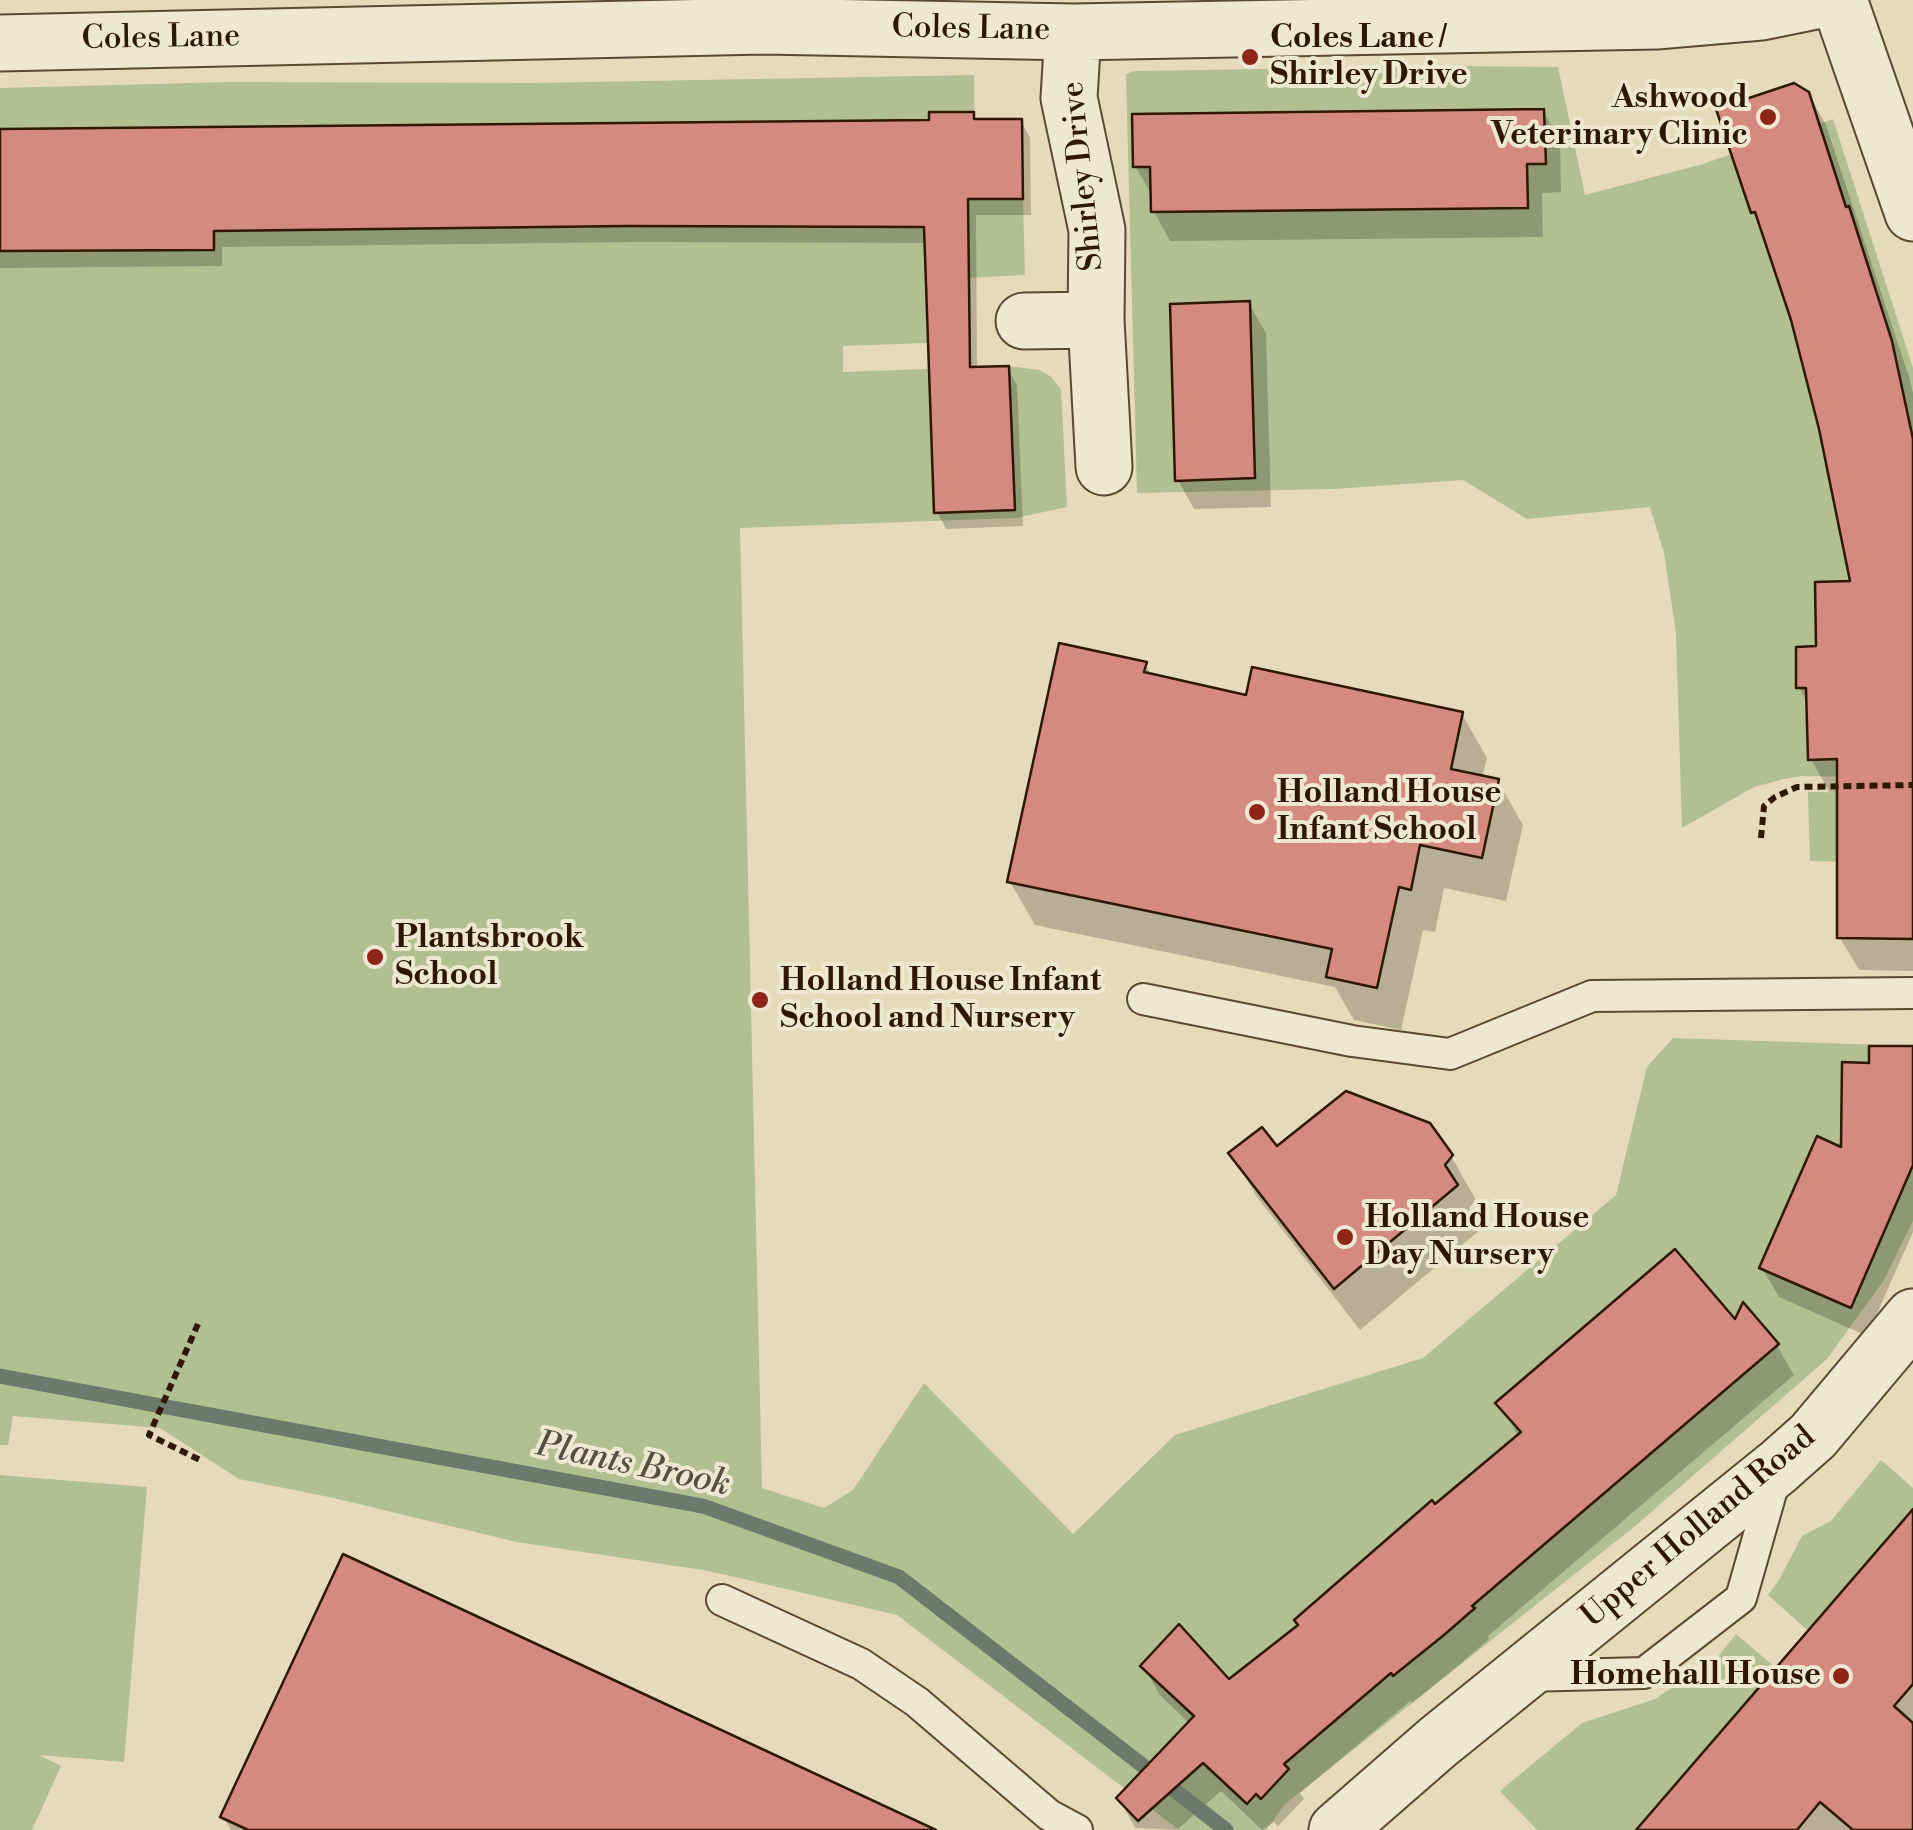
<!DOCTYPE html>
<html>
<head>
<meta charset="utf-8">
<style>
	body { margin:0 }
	canvas { display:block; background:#e5daba }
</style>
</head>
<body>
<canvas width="1913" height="1830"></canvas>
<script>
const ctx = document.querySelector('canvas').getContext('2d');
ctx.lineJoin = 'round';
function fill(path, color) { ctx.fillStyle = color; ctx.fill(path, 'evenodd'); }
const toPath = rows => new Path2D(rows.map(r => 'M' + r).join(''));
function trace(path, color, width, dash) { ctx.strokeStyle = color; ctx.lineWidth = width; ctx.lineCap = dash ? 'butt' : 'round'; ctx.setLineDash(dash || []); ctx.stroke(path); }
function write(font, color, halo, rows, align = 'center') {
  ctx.font = font + ' "Libre Bodoni",serif'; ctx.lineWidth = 8; ctx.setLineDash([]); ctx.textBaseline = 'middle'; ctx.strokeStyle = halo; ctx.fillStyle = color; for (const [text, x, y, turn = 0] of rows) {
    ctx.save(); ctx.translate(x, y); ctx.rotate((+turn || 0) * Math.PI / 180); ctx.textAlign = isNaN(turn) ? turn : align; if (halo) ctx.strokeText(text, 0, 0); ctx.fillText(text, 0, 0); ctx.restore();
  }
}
const green = toPath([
	[1450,66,1558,67,1585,195,1703,164,1833,119,1913,368,1913,778,1802,776,1784,779,1754,787,1682,828,1676,633,1664,553,1650,507,1527,519,1463,480,1334,489,1137,493,1126,74,1135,71],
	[974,75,975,198,1023,199,1025,275,926,280,927,343,843,346,843,372,1009,366,1039,370,1050,376,1061,389,1067,507,1016,518,740,528,762,1488,824,1508,853,1490,924,1383,1073,1534,1175,1435,1423,1358,1616,1195,1647,1067,1673,1038,1913,1046,1913,1221,1884,1280,1827,1359,1634,1527,1285,1804,1266,1830,1179,1830,897,1615,709,1571,517,1542,329,1497,239,1479,160,1428,13,1416,8,1445,0,1445,0,88,229,82,534,83],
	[1808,792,1913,793,1913,863,1810,861],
	[1881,1460,1913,1488,1913,1509,1807,1630,1768,1595,1779,1580,1802,1536,1831,1521],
	[0,1475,147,1487,124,1762,39,1755,61,1766,32,1830,0,1830],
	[1736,1634,1776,1668,1636,1830,1537,1830,1500,1791,1582,1723,1655,1699,1717,1658]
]);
const shadow = toPath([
	[1808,93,1826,125,1909,377,1913,393,1913,558,1813,387,1763,229,1753,212],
	[1543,111,1560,140,1561,192,1542,193,1543,237,1170,241,1154,212,1152,195,1135,166],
	[972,115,977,122,1021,121,1030,138,1031,215,976,215,977,369,1007,368,1017,385,1023,526,946,529,937,512,927,243,637,242,222,247,222,266,0,268,0,130,931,122],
	[1249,304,1266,333,1271,507,1194,509,1178,480],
	[1913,595,1913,971,1859,970,1840,938,1839,792,1829,792,1811,759,1809,705,1799,688,1818,649],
	[1145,664,1153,677,1248,698,1462,714,1487,758,1482,778,1498,781,1523,825,1506,901,1444,888,1435,932,1423,930,1401,1030,1354,1020,1335,987,1035,925,1010,882],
	[1913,1049,1913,1232,1867,1336,1779,1297,1762,1268,1844,1150,1872,1065],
	[1277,1149,1451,1156,1476,1200,1469,1208,1481,1229,1360,1330,1257,1197,1232,1154],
	[1736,1323,1777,1346,1794,1375,1488,1636,1489,1639,1460,1664,1412,1703,1410,1701,1300,1793,1304,1799,1278,1826,1274,1822,1262,1830,1221,1791,1177,1830,1135,1828,1119,1798,1190,1724,1160,1695,1143,1666,1229,1682,1300,1626,1519,1437,1499,1403],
	[1913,1515,1913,1830,1640,1830],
	[223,1817,930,1830,231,1830]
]);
const stream = toPath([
	[0,1376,703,1506,899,1577,1226,1830]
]);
const building = toPath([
	[1794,83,1809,92,1846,207,1849,206,1892,341,1913,439,1913,939,1837,938,1837,759,1808,760,1806,688,1796,688,1796,647,1816,646,1815,582,1850,581,1819,429,1791,320,1755,212,1751,213,1716,109,1794,83],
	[1544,109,1546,164,1527,164,1528,208,1151,212,1150,167,1133,167,1132,114,1544,109],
	[929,112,974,112,974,119,1022,119,1023,199,968,199,970,367,1009,366,1015,510,934,513,924,227,626,226,214,231,214,250,0,251,0,129,929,120,929,112],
	[1250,301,1255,478,1175,481,1170,304,1250,301],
	[1059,643,1147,662,1144,672,1246,695,1252,667,1463,712,1451,769,1499,779,1482,858,1420,845,1411,890,1399,887,1377,988,1326,977,1332,949,1007,882,1059,643],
	[1869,1046,1913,1046,1913,1165,1851,1308,1759,1268,1817,1136,1841,1147,1842,1062,1869,1063,1869,1046],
	[1346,1091,1430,1123,1453,1155,1445,1165,1458,1185,1334,1289,1228,1153,1262,1127,1277,1146,1346,1091],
	[1675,1249,1735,1319,1743,1302,1779,1344,1472,1606,1475,1608,1444,1635,1393,1676,1391,1673,1284,1764,1289,1769,1261,1799,1256,1794,1247,1804,1203,1763,1138,1821,1116,1798,1194,1716,1140,1666,1179,1624,1229,1679,1298,1625,1294,1620,1432,1500,1435,1504,1521,1432,1495,1403,1675,1249],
	[1913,1509,1913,1684,1894,1706,1913,1723,1913,1830,1853,1830,1820,1802,1797,1830,1636,1830,1913,1509],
	[343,1554,936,1830,248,1830,220,1817,343,1554]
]);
const path = toPath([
	[1761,838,1764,806,1775,797,1797,787,1913,785],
	[198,1324,149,1435,200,1460]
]);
const service = toPath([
	[1143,999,1352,1041,1450,1054,1592,996,1913,993],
	[722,1600,861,1664,917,1702,1049,1815,1077,1830],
	[1525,1676,1644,1673,1741,1598,1776,1475]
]);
const minor = toPath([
	[1073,32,1069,98,1097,230,1096,320,1104,467],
	[0,43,764,26,1073,32,1656,21,1761,12,1820,0],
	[1024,321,1096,320]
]);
const tertiary = toPath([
	[1839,0,1913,213],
	[1337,1830,1438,1742,1778,1467,1813,1436,1913,1317]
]);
const markers = [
	[1250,57,10,"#8f2418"],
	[1768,117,10,"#8f2418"],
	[1257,812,10,"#8f2418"],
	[375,957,10,"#8f2418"],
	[760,1000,10,"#8f2418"],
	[1345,1237,10,"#8f2418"],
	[1841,1676,10,"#8f2418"]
];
const streetNames = [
	["Coles Lane",971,30,1],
	["Coles Lane",161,39,-1],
	["Shirley Drive",1084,176,-96],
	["Upper Holland Road",1699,1528,-40]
];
const poiNames = [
	["Coles Lane /",1270,39],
	["Shirley Drive",1270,76],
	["Ashwood",1748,99,"right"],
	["Veterinary Clinic",1748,136,"right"],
	["Holland House",1277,794],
	["Infant School",1277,831],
	["Plantsbrook",395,939],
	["School",395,976],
	["Holland House Infant",780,982],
	["School and Nursery",780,1019],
	["Holland House",1365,1219],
	["Day Nursery",1365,1256],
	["Homehall House",1821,1676,"right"]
];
const waterNames = [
	["Plants Brook",633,1466,12]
];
fill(green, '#b2c091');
fill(shadow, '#0003');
trace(stream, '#6c796b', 15);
fill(building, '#d48a7f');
trace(building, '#2e1703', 2.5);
trace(service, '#5c4831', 34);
trace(minor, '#5c4831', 59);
trace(tertiary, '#5c4831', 59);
trace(path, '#2e1703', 6, [8, 5]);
trace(service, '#eee7d2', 30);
trace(minor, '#eee7d2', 55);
trace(tertiary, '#eee7d2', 55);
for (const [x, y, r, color] of markers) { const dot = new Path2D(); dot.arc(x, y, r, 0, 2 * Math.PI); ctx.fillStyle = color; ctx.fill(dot); trace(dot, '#eee7d2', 4); }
write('32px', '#2e1703', '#eee7d2', streetNames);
write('bold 32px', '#2e1703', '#eee7d2', poiNames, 'left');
write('italic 35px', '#525040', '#eee7d2', waterNames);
</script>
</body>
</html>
